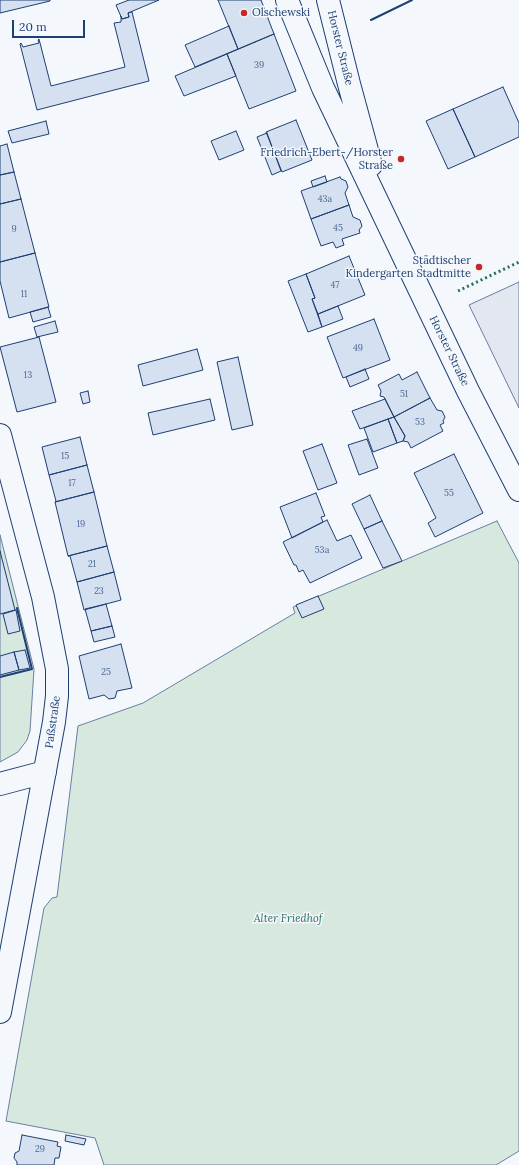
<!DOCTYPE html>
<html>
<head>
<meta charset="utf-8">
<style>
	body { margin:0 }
	#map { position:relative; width:519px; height:1165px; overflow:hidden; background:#f4f7fb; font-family:Lora,serif }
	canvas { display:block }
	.scale { position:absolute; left:12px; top:20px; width:73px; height:18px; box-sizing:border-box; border:2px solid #1d3f73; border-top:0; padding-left:5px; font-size:12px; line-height:14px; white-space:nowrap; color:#1d3f73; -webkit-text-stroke:3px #f4f7fb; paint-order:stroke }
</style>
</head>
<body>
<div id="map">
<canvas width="519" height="1165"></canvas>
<div class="scale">20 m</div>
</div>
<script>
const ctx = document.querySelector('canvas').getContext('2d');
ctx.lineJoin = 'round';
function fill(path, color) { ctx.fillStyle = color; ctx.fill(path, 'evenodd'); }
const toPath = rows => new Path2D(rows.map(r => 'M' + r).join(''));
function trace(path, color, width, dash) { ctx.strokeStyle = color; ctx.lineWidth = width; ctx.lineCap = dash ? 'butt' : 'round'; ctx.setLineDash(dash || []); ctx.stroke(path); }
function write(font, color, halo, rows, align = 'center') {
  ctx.font = font + ' Lora,serif'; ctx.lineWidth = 3; ctx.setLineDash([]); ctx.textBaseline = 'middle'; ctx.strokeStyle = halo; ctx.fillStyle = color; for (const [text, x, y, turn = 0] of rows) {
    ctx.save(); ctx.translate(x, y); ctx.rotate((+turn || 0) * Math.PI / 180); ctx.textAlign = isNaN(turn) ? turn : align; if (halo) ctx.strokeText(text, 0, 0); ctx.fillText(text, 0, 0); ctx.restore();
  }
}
const green = toPath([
	[497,521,519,563,519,1151,496,1165,104,1165,95,1138,6,1121,44,908,52,898,57,897,78,726,143,703,295,613,293,607,497,521],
	[0,535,34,669,30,731,27,740,18,752,0,762,0,535]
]);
const parking = toPath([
	[519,282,519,408,469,305,519,282]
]);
const building = toPath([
	[0,0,50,0,50,1,0,13,0,0],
	[129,0,159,0,128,13,129,17,122,19,116,5,129,0],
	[218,0,261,0,274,34,238,49,218,0],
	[132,12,149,81,37,110,20,44,21,43,23,47,39,43,38,40,39,39,51,86,125,67,114,23,121,22,121,16,122,19,129,17,128,13,132,12],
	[229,26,238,49,195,67,185,45,229,26],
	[274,34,296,91,249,109,227,54,274,34],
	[227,54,236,76,184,96,175,76,227,54],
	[503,87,519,123,519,137,475,157,453,109,503,87],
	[453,109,475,157,448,169,426,121,453,109],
	[296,120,312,160,282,172,266,132,296,120],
	[46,121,49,134,12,143,8,131,46,121],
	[236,131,244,150,219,160,211,141,236,131],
	[267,133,281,171,272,175,257,137,267,133],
	[7,144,14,172,0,175,0,146,7,144],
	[14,172,21,199,0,204,0,175,14,172],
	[325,176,327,182,313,187,311,181,325,176],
	[340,177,341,179,346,181,348,187,345,193,349,205,311,219,301,191,340,177],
	[21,199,35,253,0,262,0,204,21,199],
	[349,205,353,217,360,220,362,226,359,230,360,233,342,239,344,245,336,248,333,242,321,246,311,219,349,205],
	[35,253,49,307,9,318,0,281,0,262,35,253],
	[349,256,365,295,318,314,312,299,315,298,306,274,349,256],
	[306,274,315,298,312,299,322,327,308,332,288,281,306,274],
	[338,306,343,319,322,327,318,314,338,306],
	[48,307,51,317,33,322,30,312,48,307],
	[374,319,390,360,343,378,327,337,374,319],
	[55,321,58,332,37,337,34,327,55,321],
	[39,337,56,402,17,412,0,347,39,337],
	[197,349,203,370,143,386,138,365,197,349],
	[238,357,253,425,232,430,217,362,238,357],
	[365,369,369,379,350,387,346,377,365,369],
	[417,372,430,398,394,417,384,397,380,396,381,391,378,385,399,374,402,380,417,372],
	[88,391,90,402,83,404,80,393,88,391],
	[430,398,437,410,442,411,445,417,443,421,444,423,440,425,443,431,411,448,408,442,403,441,405,436,394,417,430,398],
	[210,399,215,420,153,435,148,413,210,399],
	[385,399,394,417,360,429,352,411,385,399],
	[394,417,405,436,403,441,397,443,388,419,394,417],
	[388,419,397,443,373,452,364,428,388,419],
	[80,437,87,465,49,475,42,447,80,437],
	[367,439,378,468,359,475,348,445,367,439],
	[322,444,337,483,318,490,303,451,322,444],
	[454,454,483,513,435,537,428,523,436,518,414,473,454,454],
	[87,465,94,492,55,502,56,501,49,475,87,465],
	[94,492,107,546,68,556,55,502,94,492],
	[316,493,325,516,321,517,323,522,292,538,280,507,316,493],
	[370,495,382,521,364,529,352,504,370,495],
	[327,520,337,541,351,535,362,558,310,583,303,570,299,572,296,565,294,565,283,542,327,520],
	[382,521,402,561,383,568,364,529,382,521],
	[107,546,114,572,77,582,70,556,68,556,107,546],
	[0,551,15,610,0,614,0,551],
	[114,572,121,600,84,610,77,582,114,572],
	[318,596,324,609,302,618,296,605,318,596],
	[106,604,112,626,91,631,85,609,106,604],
	[16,610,20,631,8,634,3,614,16,610],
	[112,626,115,637,94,642,91,631,112,626],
	[121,644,132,688,117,691,115,698,109,699,104,695,89,699,79,656,121,644],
	[25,650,30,668,19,670,14,652,25,650],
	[14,652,19,670,0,675,0,656,14,652],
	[22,1135,58,1142,57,1146,61,1147,59,1158,55,1158,54,1165,17,1165,17,1162,14,1158,15,1153,19,1151,22,1135],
	[66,1135,86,1139,84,1145,65,1141,66,1135]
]);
const minor = toPath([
	[0,435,43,597,57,669,57,696,54,722,0,1012],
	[0,784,45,772]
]);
const major = toPath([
	[287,0,323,88,468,391,519,490],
	[328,0,349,84,371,165]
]);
const hedge = toPath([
	[458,291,519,262]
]);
const wall = toPath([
	[371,20,412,0],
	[0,677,32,669,17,608]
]);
const markers = [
	[244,13,4,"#c62828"],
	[401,159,4,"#c62828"],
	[479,267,4,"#c62828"]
];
const numberNames = [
	["39",259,65],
	["43a",325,199],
	["45",338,228],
	["9",14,229],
	["47",335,285],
	["11",24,294],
	["49",358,348],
	["13",28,375],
	["51",404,394],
	["53",420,422],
	["15",65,456],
	["17",72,483],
	["55",449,493],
	["19",81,524],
	["53a",322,550],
	["21",92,564],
	["23",99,591],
	["25",106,672],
	["29",40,1149]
];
const poiNames = [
	["Olschewski",252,13,"left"],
	["Friedrich-Ebert-/Horster",393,153],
	["Straße",393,166],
	["Städtischer",471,261],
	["Kindergarten Stadtmitte",471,274]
];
const streetNames = [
	["Horster Straße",340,48,76],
	["Horster Straße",449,351,64],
	["Paßstraße",53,722,-82]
];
const parkNames = [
	["Alter Friedhof",288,919]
];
fill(green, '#d7e8df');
trace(green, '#687fa3', 1);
fill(parking, '#e3e8f0');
trace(parking, '#687fa3', 1);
fill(building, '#d5e0f0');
trace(building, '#1d3f73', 1);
trace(minor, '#1d3f73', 24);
trace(major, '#1d3f73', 24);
trace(minor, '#f4f7fb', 22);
trace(major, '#f4f7fb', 22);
trace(hedge, '#2c6c60', 3, [2, 3]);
trace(wall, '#1d3f73', 2);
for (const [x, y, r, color] of markers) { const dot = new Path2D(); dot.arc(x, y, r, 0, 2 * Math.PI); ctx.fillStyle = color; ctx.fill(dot); trace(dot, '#f4f7fb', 1.5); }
write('9px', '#4b6792', null, numberNames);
write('11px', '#1d3f73', '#f4f7fb', poiNames, 'right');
write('11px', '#1d3f73', '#f4f7fb', streetNames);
write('italic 11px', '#2c6c60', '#f4f7fb', parkNames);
</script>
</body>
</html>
